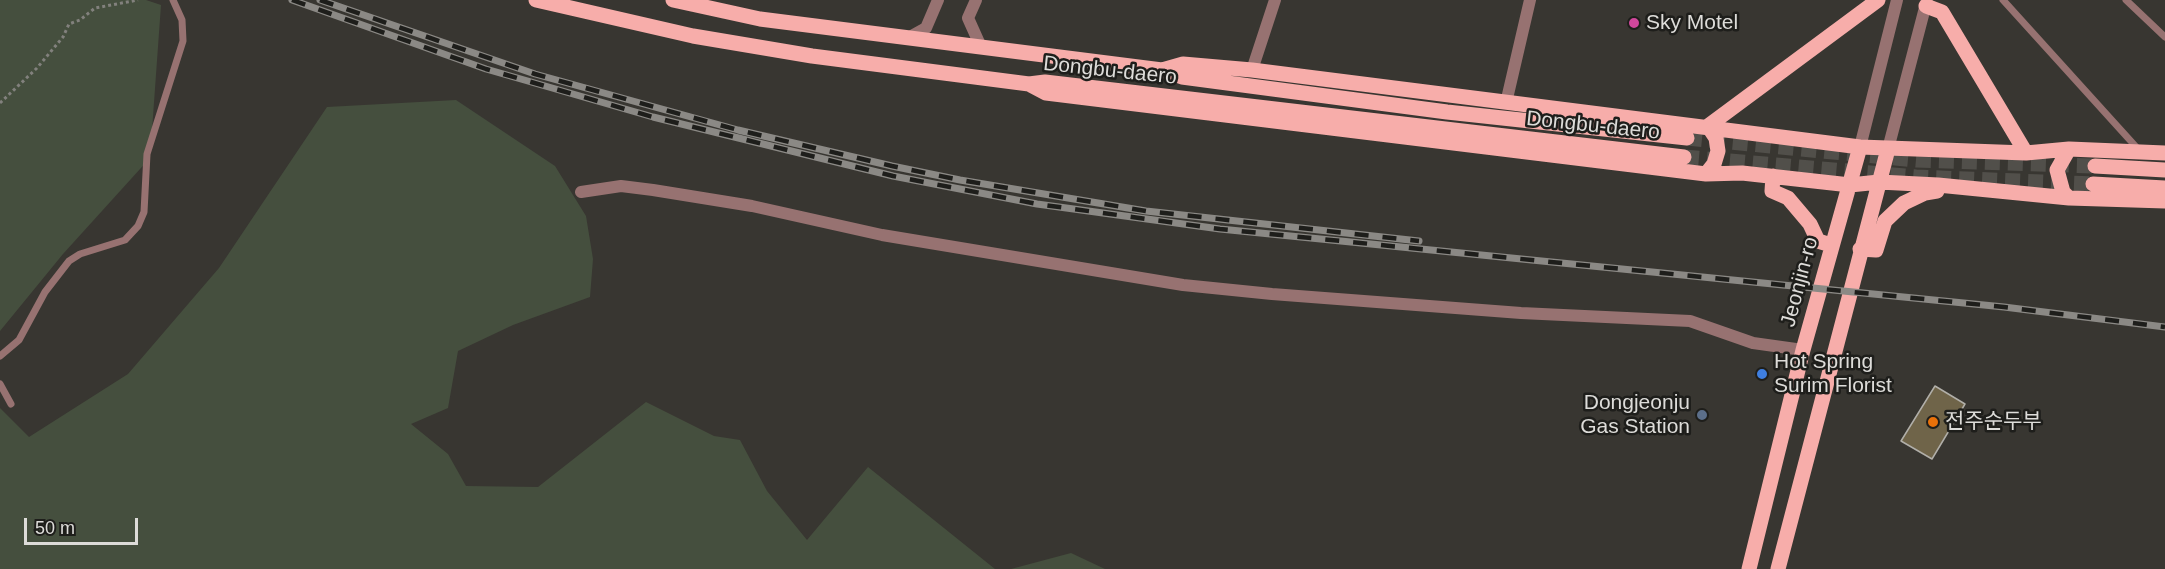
<!DOCTYPE html>
<html>
<head>
<meta charset="utf-8">
<style>
	body { margin:0 }
	#map { position:relative; width:2165px; height:569px; overflow:hidden; background:#383631; font-family:Helvetica,sans-serif }
	canvas { display:block }
	.scale { position:absolute; left:24px; top:518px; width:114px; height:27px; box-sizing:border-box; border:3px solid #dddcd9; border-top:0; padding-left:8px; font-size:18px; line-height:21px; white-space:nowrap; color:#dddcd9; -webkit-text-stroke:4px #1e1e1b; paint-order:stroke }
</style>
</head>
<body>
<div id="map">
<canvas width="2165" height="569"></canvas>
<div class="scale">50 m</div>
</div>
<script>
const ctx = document.querySelector('canvas').getContext('2d');
ctx.lineJoin = 'round';
function fill(path, color) { ctx.fillStyle = color; ctx.fill(path, 'evenodd'); }
const toPath = rows => new Path2D(rows.map(r => 'M' + r).join(''));
function trace(path, color, width, dash) { ctx.strokeStyle = color; ctx.lineWidth = width; ctx.lineCap = dash ? 'butt' : 'round'; ctx.setLineDash(dash || []); ctx.stroke(path); }
function write(font, color, halo, rows, align = 'center') {
  ctx.font = font + ' Helvetica,"Noto Sans KR",sans-serif'; ctx.lineWidth = 5; ctx.setLineDash([]); ctx.textBaseline = 'middle'; ctx.strokeStyle = halo; ctx.fillStyle = color; for (const [text, x, y, turn = 0] of rows) {
    ctx.save(); ctx.translate(x, y); ctx.rotate((+turn || 0) * Math.PI / 180); ctx.textAlign = isNaN(turn) ? turn : align; if (halo) ctx.strokeText(text, 0, 0); ctx.fillText(text, 0, 0); ctx.restore();
  }
}
const green = toPath([
	[0,0,146,0,161,5,150,158,63,254,0,331],
	[456,100,555,166,586,216,593,259,590,297,513,325,458,351,448,408,411,424,448,454,466,486,538,487,646,402,714,436,740,440,767,491,807,540,868,467,995,569,0,569,0,408,29,437,128,374,219,268,327,107],
	[1071,553,1105,569,1011,569]
]);
const building = toPath([
	[1935,386,1965,404,1932,459,1901,441,1935,386]
]);
const primaryTunnel = toPath([
	[1687,138,1916,160,2095,166],
	[1684,157,1916,177,2093,184]
]);
const path = toPath([
	[0,103,37,68,63,37,69,24,80,20,95,8,138,0]
]);
const service = toPath([
	[2003,0,2138,149],
	[2126,0,2165,37],
	[0,356,19,340,45,292,69,261,80,254,125,240,138,226,144,212,147,154,183,41,182,20,173,0],
	[0,384,11,404]
]);
const minor = toPath([
	[1252,70,1275,0],
	[1506,103,1530,0],
	[581,192,621,186,653,190,752,206,882,235,1183,285,1272,294,1521,313,1690,321,1753,343,1803,350]
]);
const tertiary = toPath([
	[976,0,968,18,981,47],
	[908,38,926,28,938,0],
	[1860,147,1897,0],
	[1888,149,1927,0]
]);
const primary = toPath([
	[536,0,693,36,812,56,1029,84,1045,82,1684,157],
	[673,0,760,19,1162,70,1182,77,1447,112,1687,138],
	[1926,6,1942,12,2026,153],
	[1162,70,1183,64,1252,70,1860,147,2026,153,2069,149,2165,153],
	[1029,84,1046,93,1706,174,1742,173,1850,185,1879,182,1938,185,2069,198,2165,201],
	[1708,126,1878,0],
	[2095,166,2165,170],
	[1706,174,1714,164,1718,151,1716,138,1708,126],
	[1773,176,1772,191,1788,198,1810,224,1818,241,1831,245],
	[2093,184,2165,188],
	[2069,198,2063,192,2057,170,2069,149],
	[1860,249,1876,250,1885,221,1904,203,1925,193,1937,191,1938,188],
	[1749,569,1803,350,1860,147],
	[1778,569,1888,149]
]);
const rail = toPath([
	[292,0,486,69,653,117,893,176,1037,204,1220,229,2004,307,2165,327],
	[320,0,535,74,738,130,892,166,960,180,1146,211,1419,241]
]);
const markers = [
	[1634,23,6,"#d1479c"],
	[1762,374,6,"#3f7fe0"],
	[1702,415,6,"#5c6f8a"],
	[1933,422,6,"#e8710a"]
];
const poiNames = [
	["Sky Motel",1646,23],
	["Hot Spring",1774,362],
	["Surim Florist",1774,386],
	["Dongjeonju",1690,403,"right"],
	["Gas Station",1690,427,"right"],
	["전주순두부",1945,422]
];
const streetNames = [
	["Dongbu-daero",1110,71,6],
	["Dongbu-daero",1593,126,6],
	["Jeonjin-ro",1800,282,-75]
];
fill(green, '#454f3e');
fill(building, '#6f6449');
trace(building, '#b1afa9', 1.5);
trace(primaryTunnel, '#514f4a', 15, [15, 8]);
trace(path, '#82817d', 3, [3, 3]);
trace(service, '#977271', 7);
trace(minor, '#977271', 12);
trace(tertiary, '#977271', 12);
trace(primary, '#f7adaa', 15);
trace(rail, '#8b8985', 7);
trace(rail, '#1e1e1b', 4.5, [14]);
for (const [x, y, r, color] of markers) { const dot = new Path2D(); dot.arc(x, y, r, 0, 2 * Math.PI); ctx.fillStyle = color; ctx.fill(dot); trace(dot, '#1e1e1b', 2); }
write('21px', '#dddcd9', '#1e1e1b', poiNames, 'left');
write('21px', '#dddcd9', '#1e1e1b', streetNames);
</script>
</body>
</html>
